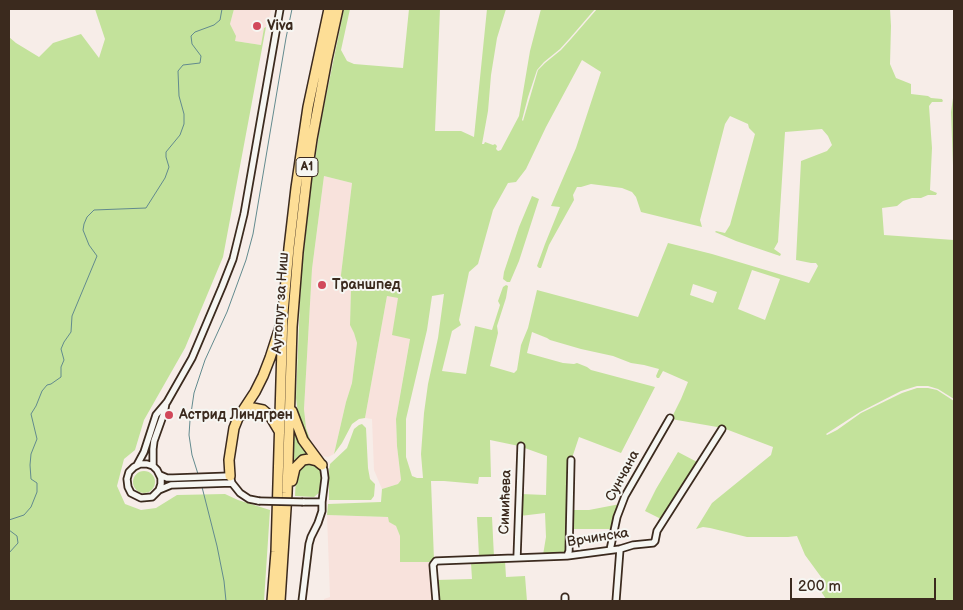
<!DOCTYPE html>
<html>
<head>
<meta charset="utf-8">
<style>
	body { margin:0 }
	#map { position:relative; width:963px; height:610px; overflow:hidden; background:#f7ede8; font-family:"Balsamiq Sans",sans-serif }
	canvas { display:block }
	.frame { position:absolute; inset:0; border:10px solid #3b2a1e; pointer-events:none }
	.scale { position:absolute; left:790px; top:578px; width:146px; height:22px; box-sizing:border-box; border:2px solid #3b2a1e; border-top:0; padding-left:6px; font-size:15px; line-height:18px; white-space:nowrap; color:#3b2a1e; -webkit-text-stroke:4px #f6f6f2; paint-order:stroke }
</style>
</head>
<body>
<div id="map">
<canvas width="963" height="610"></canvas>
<div class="frame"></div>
<div class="scale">200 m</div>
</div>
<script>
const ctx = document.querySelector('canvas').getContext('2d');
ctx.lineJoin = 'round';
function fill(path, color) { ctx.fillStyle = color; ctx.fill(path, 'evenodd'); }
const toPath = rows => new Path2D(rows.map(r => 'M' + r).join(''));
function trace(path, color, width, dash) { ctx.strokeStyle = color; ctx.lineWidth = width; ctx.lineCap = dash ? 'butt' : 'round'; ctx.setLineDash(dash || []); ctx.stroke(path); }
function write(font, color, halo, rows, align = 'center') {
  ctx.font = font + ' "Balsamiq Sans",sans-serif'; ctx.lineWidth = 4; ctx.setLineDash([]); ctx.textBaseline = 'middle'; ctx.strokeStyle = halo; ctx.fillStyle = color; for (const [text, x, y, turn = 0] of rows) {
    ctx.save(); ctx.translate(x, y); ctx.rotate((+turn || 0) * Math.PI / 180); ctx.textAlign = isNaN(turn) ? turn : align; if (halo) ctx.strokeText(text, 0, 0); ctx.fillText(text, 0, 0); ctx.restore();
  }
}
const built = toPath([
	[234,9,271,9,268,25,264,28,261,45,235,41,230,24],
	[324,176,352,183,340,283,343,286,351,288,350,325,354,333,357,343,352,383,346,402,334,454,328,457,322,456,311,442,306,428,304,409,312,269],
	[387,296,398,298,410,338,396,419,397,446,401,480,398,484,382,489,374,470,372,419,365,418],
	[327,515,388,517,390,522,396,526,400,536,400,561,432,562,434,601,324,601,324,599,330,597]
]);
const green = toPath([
	[95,9,234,9,230,24,236,36,235,41,261,45,264,28,266,27,223,257,185,348,144,420,135,450,124,459,117,486,125,504,141,510,156,508,177,495,225,494,238,500,270,510,264,601,9,601,9,37,16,43,39,57,53,43,81,34,99,58,105,39],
	[344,9,350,9,341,50,347,61,354,64,403,68,409,9,440,9,435,131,461,131,474,137,487,9,506,9,497,38,491,75,488,111,482,144,484,144,485,142,493,145,495,144,497,146,496,149,498,151,501,150,519,116,530,51,541,9,595,9,570,38,560,49,544,62,537,70,528,97,522,120,523,121,538,70,545,63,561,50,571,39,597,9,890,9,891,26,890,64,896,78,911,84,911,94,928,96,931,98,942,99,943,101,942,102,932,102,929,106,932,148,930,190,937,193,936,195,928,195,921,198,912,198,903,201,897,206,882,208,884,235,954,240,954,399,938,389,928,386,917,386,901,391,860,412,826,434,827,435,837,430,861,413,902,393,917,388,928,388,937,390,954,401,954,601,824,601,826,599,822,593,819,585,824,581,805,555,797,536,788,537,747,537,710,528,703,527,696,529,712,503,771,455,773,447,723,428,671,419,681,399,688,382,663,371,659,378,657,378,656,376,659,369,644,365,631,363,613,356,581,349,550,340,547,338,532,332,527,353,563,363,574,364,577,363,587,367,591,370,655,387,621,453,579,437,572,458,566,555,543,555,546,537,545,513,520,516,521,494,546,495,547,456,519,446,490,440,491,477,479,477,478,484,444,481,431,481,434,560,432,562,400,562,400,536,396,526,389,522,388,517,327,515,328,504,381,502,382,489,398,484,401,480,397,446,396,419,410,339,392,335,398,298,387,296,365,418,359,419,352,424,342,443,334,454,346,402,352,383,357,343,354,333,350,325,351,288,343,286,340,283,352,183,324,176,312,269,304,409,306,428,311,442,319,453,318,454,309,445,299,422,296,398,301,277,312,179,321,121],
	[582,60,601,72,576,148,551,206,560,207,545,244,537,266,539,268,541,268,549,245,574,200,573,195,577,187,581,187,591,184,622,188,632,192,636,197,641,212,702,227,700,220,725,124,730,116,748,124,749,128,755,134,730,225,725,233,716,231,715,232,736,241,780,256,781,254,774,249,778,242,785,132,822,129,828,136,832,145,827,151,801,161,796,260,811,263,816,263,818,266,809,283,712,254,668,243,638,317,537,290,528,328,521,345,517,370,514,373,490,366,498,333,497,326,506,298,508,286,506,285,503,287,498,301,500,305,492,330,475,326,466,374,442,371,452,331,461,325,459,320,469,272,478,264,493,210,508,183,516,182,526,169,546,127],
	[752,270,780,279,765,320,738,309],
	[693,284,717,292,713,303,690,295],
	[444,294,438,338,428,384,424,413,421,454,423,478,417,478,412,476,406,457,406,419,427,330,432,296],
	[954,91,954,192,951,112],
	[532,196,539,199,519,261,510,282,507,282,503,279,504,272,519,227],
	[362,424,366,428,368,468,370,479,375,484,374,496,371,500,329,500,329,470,330,464,347,448,354,429,359,425],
	[293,428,294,428,315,458,303,457,297,459,292,465],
	[678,452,699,463,663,520,645,511,656,489],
	[313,463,320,468,322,471,323,474,321,489,320,492,314,497,295,496,296,475,297,470,305,464],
	'133 482a11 11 0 1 1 22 0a11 11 0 1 1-22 0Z',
	[620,504,613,529,570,529,571,510,589,510],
	[477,517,492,517,494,557,479,557],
	[505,561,506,577,525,576,527,601,439,601,436,580,472,579,471,563]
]);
const stream = toPath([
	[198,474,192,455,189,435,190,420,194,393,205,360,227,312,246,260,253,234,286,38,292,9],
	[202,487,217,546,224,581,226,601],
	[9,520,24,515,31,507,37,492,37,483,31,479,30,465,31,454,37,439,31,414,36,406,42,391,47,385,51,384,61,377,61,367,64,360,61,349,64,342,71,332,72,316,97,256,89,245,83,230,84,224,87,217,94,210,146,208,165,178,169,167,166,157,166,152,180,135,184,124,184,114,179,96,178,71,183,65,200,63,201,56,192,44,191,36,195,32,214,25,220,20,222,9],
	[9,530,17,536,18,543,9,553]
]);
const minor = toPath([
	[137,465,144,452,156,415,167,402,192,358,222,287,233,259,244,214,280,9],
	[153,466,153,449,154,441,164,413,166,403],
	[160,475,167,478,173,478,230,476,232,483,240,493,249,499,259,501],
	[159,490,161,484,161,478,157,470,153,466,147,464,140,464,134,467,129,472,127,479,128,487,131,493,141,498,152,497,159,490,171,485,232,483],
	[303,502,322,502],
	[610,550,617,517,625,496,670,418],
	[567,556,569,551,571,460],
	[517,558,521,446],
	[302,601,309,544,311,537,318,523,322,511,322,502,325,478,324,470,322,465],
	[436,601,433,565,436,561,567,556,620,549,633,545,653,543,655,541,657,531,722,429],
	[565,601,565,597],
	[616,601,620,549]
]);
const highway = toPath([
	[292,411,303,440,320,463],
	[243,415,248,410,253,408,263,410,270,416,279,431],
	[230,476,229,460,234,428,238,418,255,392,263,376,270,358,280,327],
	[292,481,295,468,303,460,309,459,317,461,322,465],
	[272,601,276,552,283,313,289,248,296,188,308,107,329,9],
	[280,601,287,493,292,327,298,252,308,166,312,139,327,59,338,9]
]);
const minorBridge = toPath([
	[259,501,303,502]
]);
const markers = [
	[257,26,5,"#d1495b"],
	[322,285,5,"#d1495b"],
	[169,415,5,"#d1495b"]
];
const shields = [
	[307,167,22]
];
const shieldNames = [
	["A1",307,167]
];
const poiNames = [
	["Viva",267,26],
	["Траншпед",332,285],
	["Астрид Линдгрен",179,415]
];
const streetNames = [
	["Аутопут за Ниш",281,303,-86],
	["Сунчана",623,476,-62],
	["Симићева",506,502,-88],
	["Врчинска",598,538,-9]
];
fill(built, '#f8e2dc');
fill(green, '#c3e29b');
trace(stream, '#628a8e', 1);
trace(minor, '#3b2a1e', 9);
trace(highway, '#3b2a1e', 12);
trace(minor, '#f6f6f2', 5.5);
trace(highway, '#fdde96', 9);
trace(minorBridge, '#3b2a1e', 9, []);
trace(minorBridge, '#f6f6f2', 5.5);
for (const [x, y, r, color] of markers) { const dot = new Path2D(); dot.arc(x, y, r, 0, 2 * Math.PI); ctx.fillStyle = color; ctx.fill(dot); trace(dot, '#f6f6f2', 2); }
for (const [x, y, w] of shields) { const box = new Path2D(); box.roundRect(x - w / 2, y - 9.5, w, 19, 4); ctx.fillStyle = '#f6f6f2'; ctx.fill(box); trace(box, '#3b2a1e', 1); }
write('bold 12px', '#3b2a1e', null, shieldNames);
write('bold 14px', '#3b2a1e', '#f6f6f2', poiNames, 'left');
write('14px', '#3b2a1e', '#f6f6f2', streetNames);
</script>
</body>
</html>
